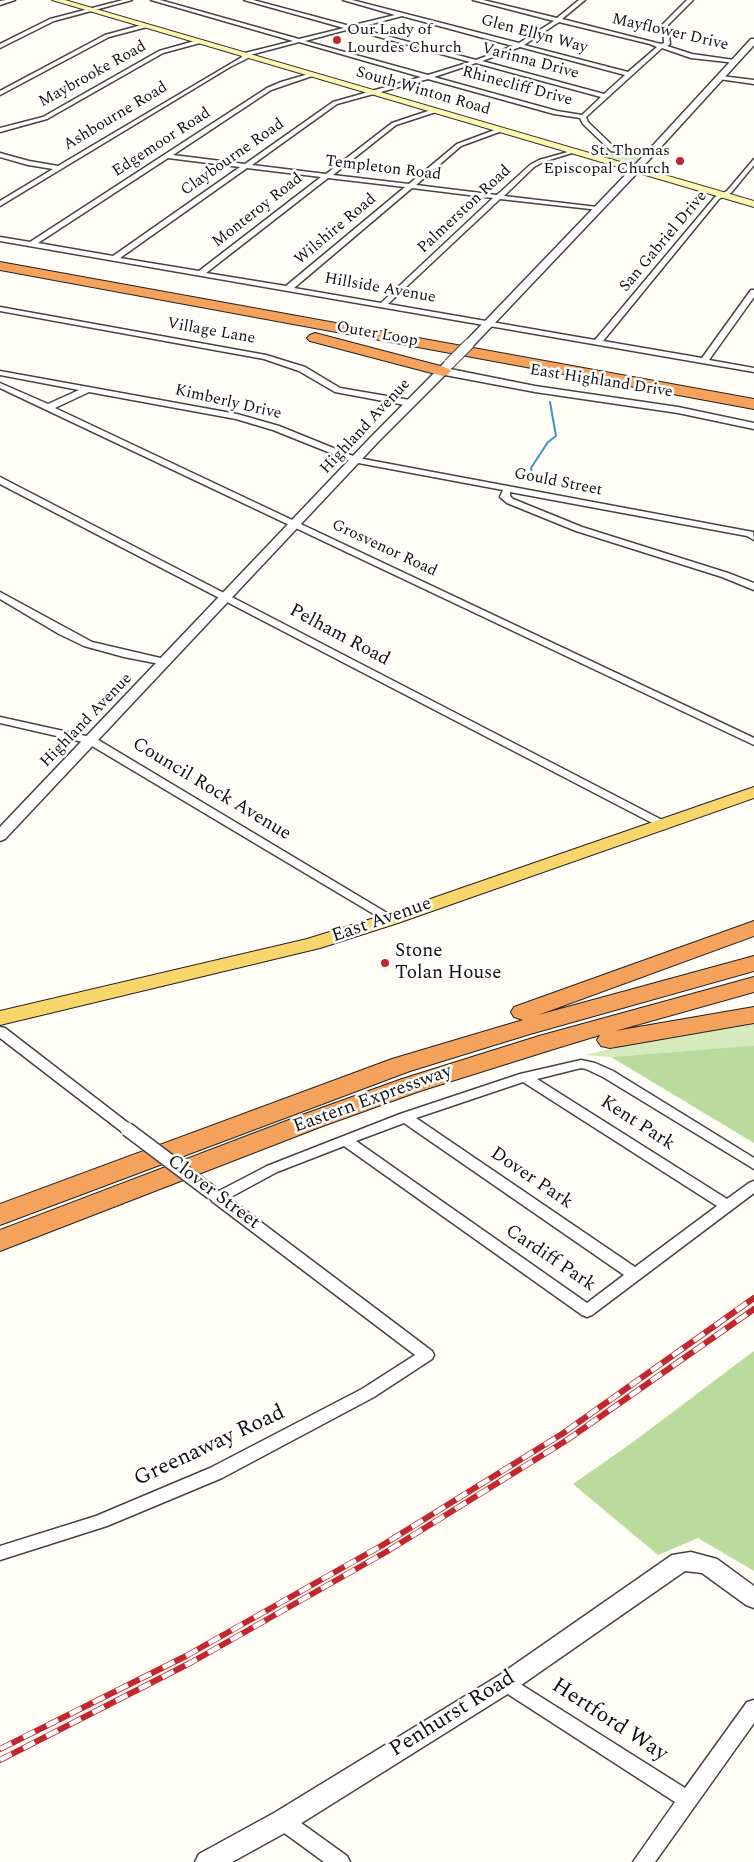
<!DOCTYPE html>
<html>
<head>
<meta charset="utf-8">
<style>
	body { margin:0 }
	canvas { display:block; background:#fffdf5 }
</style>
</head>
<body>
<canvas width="754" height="1862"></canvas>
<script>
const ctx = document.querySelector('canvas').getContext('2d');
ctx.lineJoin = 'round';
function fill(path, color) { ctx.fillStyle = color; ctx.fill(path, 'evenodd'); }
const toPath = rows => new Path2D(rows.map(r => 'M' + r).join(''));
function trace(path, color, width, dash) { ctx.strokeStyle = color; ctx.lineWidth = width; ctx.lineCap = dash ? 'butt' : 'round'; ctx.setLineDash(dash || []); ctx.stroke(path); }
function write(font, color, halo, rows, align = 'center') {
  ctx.font = font + ' Spectral,serif'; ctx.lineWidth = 5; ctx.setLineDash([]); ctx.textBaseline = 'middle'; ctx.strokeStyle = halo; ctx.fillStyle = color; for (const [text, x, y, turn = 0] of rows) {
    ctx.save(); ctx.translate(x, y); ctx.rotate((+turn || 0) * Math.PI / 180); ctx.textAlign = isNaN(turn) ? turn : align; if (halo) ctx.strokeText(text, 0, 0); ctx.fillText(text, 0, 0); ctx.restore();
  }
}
const green = toPath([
	[607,149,613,152,641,158,634,164,591,154],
	[754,1023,754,1046,611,1057,584,1055,643,1042]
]);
const forest = toPath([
	[754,1046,754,1143,611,1057,749,1046],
	[754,1351,754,1571,698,1538,658,1555,573,1484,633,1442]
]);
const streamFar1 = toPath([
	[532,474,531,468,548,442,556,436,550,402]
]);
const stream = toPath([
	[532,473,534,482]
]);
const minor = toPath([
	[6,0,15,0,0,5,0,1,6,0],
	[123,0,132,0,54,21,0,48,0,44,50,19,123,0],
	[151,0,160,0,299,39,344,28,244,0,253,0,350,26,395,15,343,0,352,0,519,43,554,21,473,0,483,0,557,18,579,0,585,0,562,19,661,44,664,43,663,24,687,0,693,0,668,25,670,44,667,46,692,54,734,60,736,63,691,58,662,48,586,117,588,122,615,148,649,154,651,155,651,157,611,151,583,124,580,118,554,114,428,79,337,104,252,165,326,174,392,123,434,109,436,112,396,125,333,175,409,184,457,144,500,128,502,129,502,131,461,146,416,185,497,195,530,165,539,160,575,150,575,152,543,162,534,167,504,196,597,207,600,209,599,210,500,199,388,304,595,340,715,197,727,191,754,159,754,165,731,193,719,199,603,341,702,358,751,290,754,290,754,297,709,360,754,368,754,372,0,241,0,237,30,242,267,88,281,82,312,73,315,75,271,90,173,155,245,164,333,102,421,77,299,42,250,55,250,57,230,67,0,206,0,201,53,169,28,165,0,157,0,153,29,161,58,166,242,57,241,54,293,41,151,0],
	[402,16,513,46,476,60,357,28,402,16],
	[559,22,650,44,657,47,628,72,524,45,559,22],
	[350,29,470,62,428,75,305,41,350,29],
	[520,47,625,75,604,94,482,61,520,47],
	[476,63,601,97,582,115,557,111,434,77,476,63],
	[168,158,240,167,113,256,38,243,168,158],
	[247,168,321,177,199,271,120,258,247,168],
	[328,178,405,187,286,286,206,273,328,178],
	[412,188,493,198,381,303,294,288,412,188],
	[145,24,147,27,109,37,0,95,0,91,105,35,145,24],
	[198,40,200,43,163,53,47,119,0,132,0,128,43,117,159,51,198,40],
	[721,76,754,80,754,84,719,79,721,76],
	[0,307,266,355,305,367,340,388,410,400,414,403,410,406,335,392,299,371,264,359,0,311,0,307],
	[0,371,237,414,279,426,358,458,753,532,754,540,747,536,510,492,510,496,513,499,582,527,728,573,754,583,754,590,722,577,576,531,507,503,500,497,503,490,353,462,273,430,236,419,89,392,55,408,754,738,754,745,0,388,0,383,48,404,79,390,0,375,0,371],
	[0,477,666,822,668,824,662,828,658,826,0,484,0,477],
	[0,592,92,642,169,660,170,662,165,665,124,657,84,646,59,634,0,599,0,592],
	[0,717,95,738,397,919,391,923,387,922,87,743,0,723,0,717],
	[0,1027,5,1028,132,1126,134,1129,132,1132,122,1132,0,1038,0,1027],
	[581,1060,595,1063,613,1071,754,1158,754,1169,603,1077,586,1069,581,1068,537,1079,727,1199,749,1183,754,1181,754,1193,592,1315,587,1317,582,1315,344,1146,277,1172,229,1198,432,1351,434,1355,432,1359,374,1397,222,1478,107,1526,0,1560,0,1546,96,1516,210,1468,362,1389,415,1355,213,1202,205,1193,207,1189,212,1188,219,1191,267,1166,400,1114,520,1074,581,1060],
	[523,1082,717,1206,635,1267,416,1118,523,1082],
	[404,1123,624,1275,587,1303,356,1141,404,1123],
	[506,1675,685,1788,747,1702,754,1700,754,1723,655,1862,633,1862,675,1802,500,1689,497,1683,500,1677,506,1675],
	[283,1812,290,1815,347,1856,350,1862,324,1862,276,1827,273,1821,276,1815,283,1812]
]);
const tertiary = toPath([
	[751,39,754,39,754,45,639,171,473,346,465,346,464,344,465,342,633,167,751,39],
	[449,361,454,364,450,369,535,386,678,407,754,423,754,429,678,413,535,392,445,375,378,442,5,839,0,841,0,827,370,438,445,362,449,361],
	[691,1552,717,1559,754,1586,754,1608,746,1605,702,1573,685,1571,514,1690,292,1829,232,1862,195,1862,199,1854,274,1813,498,1676,672,1555,691,1552]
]);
const secondary = toPath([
	[52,0,65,0,754,201,754,207,52,0]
]);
const primary = toPath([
	[754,787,754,798,398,923,320,948,0,1025,0,1011,307,939,384,915,754,787]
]);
const motorway = toPath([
	[0,262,754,399,754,409,0,270,0,262],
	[315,333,448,368,451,371,448,374,443,376,310,341,307,338,310,335,315,333],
	[754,921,754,936,538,1015,754,956,754,971,530,1034,410,1071,0,1225,0,1204,392,1059,523,1020,514,1017,511,1012,514,1007,754,921],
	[754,977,754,992,615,1031,754,1007,754,1023,610,1048,601,1046,597,1040,600,1035,557,1048,420,1091,320,1127,0,1251,0,1230,302,1115,402,1079,539,1036,754,977]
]);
const rail = toPath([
	[0,1749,186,1656,381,1546,562,1434,754,1298],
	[0,1760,192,1662,386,1552,567,1440,754,1309]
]);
const minorBridge = toPath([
	[127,1129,212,1193]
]);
const tertiaryBridge = toPath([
	[449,364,469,344]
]);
const markers = [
	[337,40,5,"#c4262e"],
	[680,161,5,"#c4262e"],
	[385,963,5,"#c4262e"]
];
const farPoinames = [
	["Our Lady of",347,31],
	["Lourdes Church",347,49],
	["St. Thomas",670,152,"right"],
	["Episcopal Church",670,170,"right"]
];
const farStreetnames = [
	["Mayflower Drive",670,33,13],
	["Glen Ellyn Way",534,35,15],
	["Varinna Drive",530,62,15],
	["Maybrooke Road",93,75,-29],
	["Rhinecliff Drive",517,87,15],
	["South Winton Road",423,92,16],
	["Ashbourne Road",116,117,-31],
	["Edgemoor Road",162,143,-33],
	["Claybourne Road",233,158,-35],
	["Templeton Road",383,169,7],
	["Palmerston Road",465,210,-43],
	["Monteroy Road",258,211,-38],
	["Wilshire Road",336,230,-40],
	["San Gabriel Drive",664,242,-50],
	["Hillside Avenue",380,289,10],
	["Village Lane",211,332,10],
	["Outer Loop",377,335,10],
	["East Highland Drive",601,382,9],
	["Kimberly Drive",228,403,13],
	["Highland Avenue",366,427,-47],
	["Gould Street",558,483,11],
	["Grosvenor Road",384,549,25],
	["Highland Avenue",87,721,-46]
];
const streetNames = [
	["Pelham Road",339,636,28],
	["Council Rock Avenue",211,790,31],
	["East Avenue",382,921,-19],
	["Eastern Expressway",373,1100,-20],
	["Kent Park",637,1124,33],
	["Dover Park",531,1179,34],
	["Clover Street",213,1193,37],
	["Cardiff Park",550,1259,34]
];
const poiNames = [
	["Stone",395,952],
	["Tolan House",395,974]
];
const nearStreetnames = [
	["Greenaway Road",210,1447,-25],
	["Penhurst Road",453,1715,-32],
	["Hertford Way",609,1721,33]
];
fill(green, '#d5ebbd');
fill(forest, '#b9dc9c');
trace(streamFar1, '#3f96cf', 2);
trace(stream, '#3f96cf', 2.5);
trace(minor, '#444', 3);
trace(tertiary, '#444', 3);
trace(secondary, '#333', 2);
trace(primary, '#222', 2);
trace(motorway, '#222', 2);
fill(minor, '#fff');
fill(tertiary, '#fff');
fill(secondary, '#fff6b0');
fill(primary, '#f9d66b');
fill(motorway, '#f5a25d');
trace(rail, '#c4262e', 6);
trace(rail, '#fff', 4.5, [13]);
trace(minorBridge, '#444', 16, []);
trace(tertiaryBridge, '#444', 12, []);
trace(minorBridge, '#fff', 13);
trace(tertiaryBridge, '#fff', 10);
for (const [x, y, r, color] of markers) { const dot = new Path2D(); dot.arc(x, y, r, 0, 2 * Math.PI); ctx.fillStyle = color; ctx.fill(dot); trace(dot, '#fff', 2); }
write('16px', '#111', '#fff', farPoinames, 'left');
write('16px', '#111', '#fff', farStreetnames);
write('19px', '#111', '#fff', streetNames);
write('19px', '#111', '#fff', poiNames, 'left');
write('22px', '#111', '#fff', nearStreetnames);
</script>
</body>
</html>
